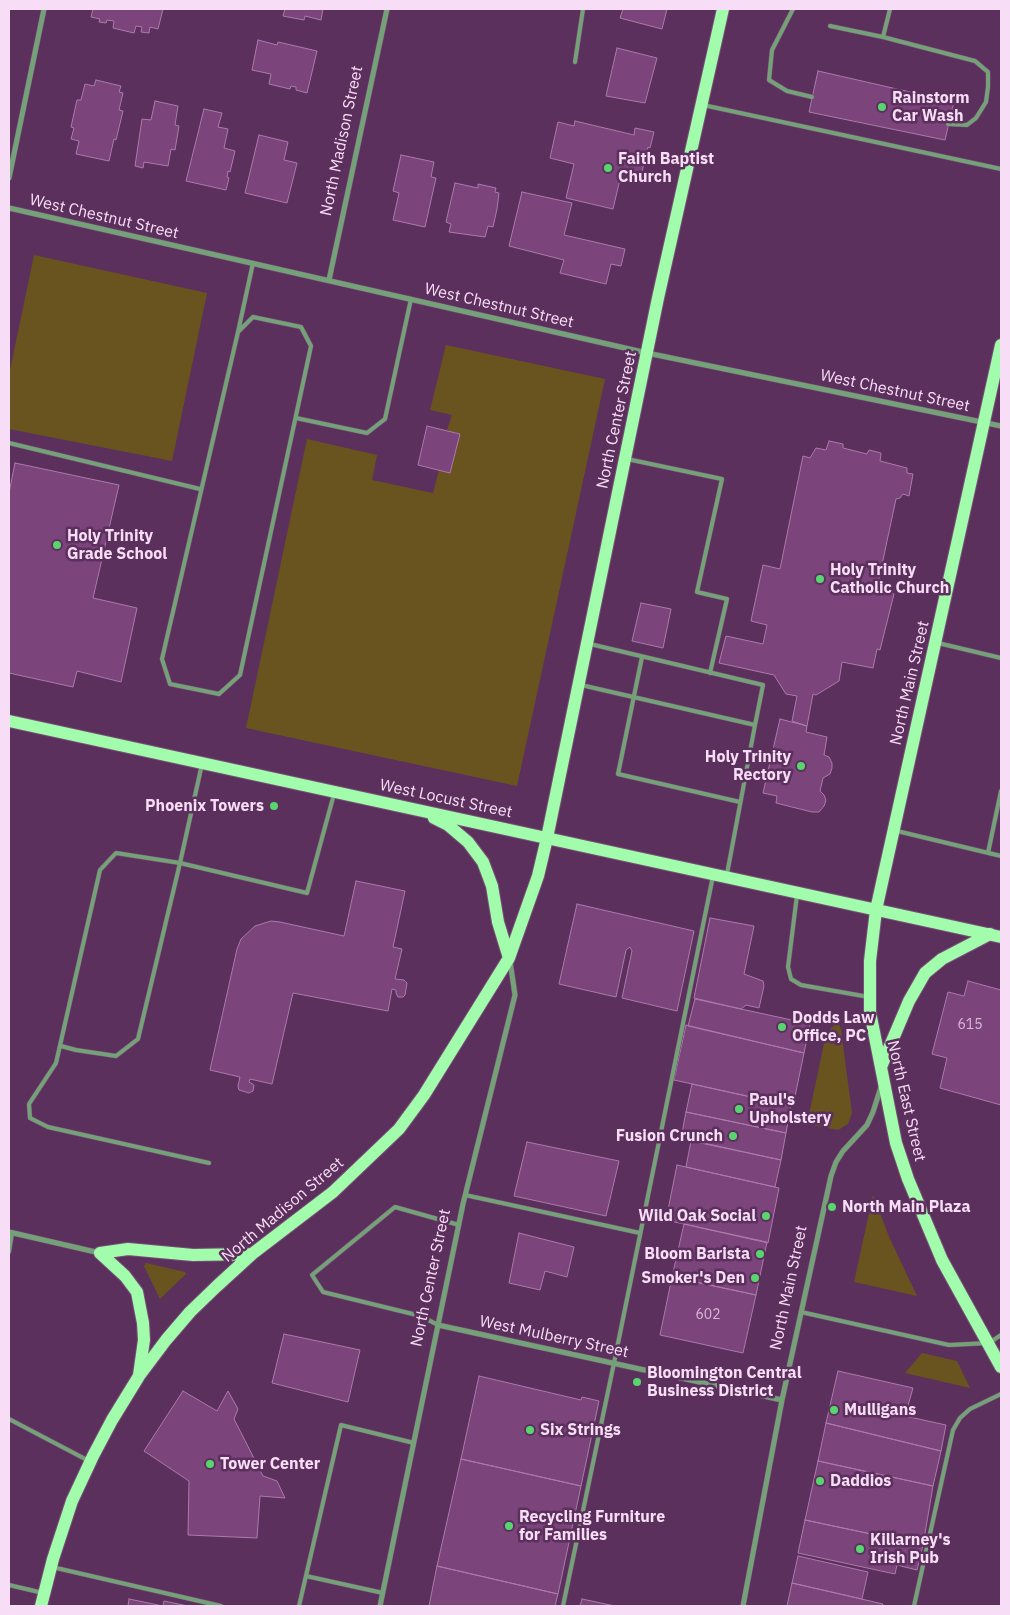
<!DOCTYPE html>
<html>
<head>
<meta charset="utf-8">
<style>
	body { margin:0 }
	#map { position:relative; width:1010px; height:1615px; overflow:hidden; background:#5c305c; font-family:"IBM Plex Sans",sans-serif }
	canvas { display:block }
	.frame { position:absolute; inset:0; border:10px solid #f8ddf7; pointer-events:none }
</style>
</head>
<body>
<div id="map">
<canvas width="1010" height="1615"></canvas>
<div class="frame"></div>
</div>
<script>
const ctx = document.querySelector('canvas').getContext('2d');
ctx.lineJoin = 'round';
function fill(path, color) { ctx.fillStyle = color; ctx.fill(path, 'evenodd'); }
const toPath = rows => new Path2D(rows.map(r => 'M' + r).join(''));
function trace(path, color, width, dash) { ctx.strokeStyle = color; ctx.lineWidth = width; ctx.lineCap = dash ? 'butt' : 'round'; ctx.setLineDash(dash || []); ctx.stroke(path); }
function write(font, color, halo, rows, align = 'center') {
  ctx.font = font + ' "IBM Plex Sans",sans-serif'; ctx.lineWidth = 5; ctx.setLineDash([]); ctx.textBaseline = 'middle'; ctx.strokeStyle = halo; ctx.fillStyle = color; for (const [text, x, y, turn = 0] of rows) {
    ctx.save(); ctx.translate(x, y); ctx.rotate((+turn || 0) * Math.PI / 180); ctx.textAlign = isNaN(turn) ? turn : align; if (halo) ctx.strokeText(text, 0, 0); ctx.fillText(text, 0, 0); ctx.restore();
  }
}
const green = toPath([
	[34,255,207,293,172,461,9,429,9,375],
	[446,345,605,379,517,786,246,728,307,439,377,455,372,480,433,493,439,470,450,473,459,434,447,430,452,415,430,410],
	[835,1024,839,1024,841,1030,852,1113,848,1124,838,1130,807,1124,826,1034],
	[873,1195,890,1239,917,1296,854,1282],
	[146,1263,185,1272,186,1274,160,1299,144,1266],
	[922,1353,957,1361,970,1388,905,1373]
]);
const building = toPath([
	[93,9,163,9,158,29,150,27,149,33,141,32,142,27,136,26,134,33,113,28,114,21,107,20,106,23,99,22,100,19,91,17,93,9],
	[285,9,323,9,321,20,305,16,304,20,283,16,285,9],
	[623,9,667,9,662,29,620,18,623,9],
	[258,40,277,45,278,42,317,51,307,93,296,90,296,87,291,86,290,89,269,84,271,74,252,70,258,40],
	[617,48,657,58,645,103,606,96,617,48],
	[818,71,954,102,945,140,809,112,818,71],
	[96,80,121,86,119,92,123,93,119,110,123,111,116,140,114,139,109,161,76,154,79,141,71,139,74,128,71,127,77,100,81,100,85,84,94,86,96,80],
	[155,101,178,106,175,125,179,126,175,150,171,149,168,166,144,162,143,168,135,166,142,119,151,120,155,101],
	[204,109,222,113,218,127,228,129,224,148,235,151,230,172,228,171,227,177,229,178,226,190,186,181,204,109],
	[575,121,634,135,635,128,654,132,650,148,648,147,642,172,643,172,642,179,621,175,613,209,566,198,574,164,550,158,558,122,574,126,575,121],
	[259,135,288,142,284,160,297,163,287,203,245,193,259,135],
	[401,155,434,162,431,177,436,178,425,227,393,220,399,193,393,191,401,155],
	[455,183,478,188,478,184,496,188,495,192,499,193,497,209,493,227,488,226,485,237,449,232,451,224,446,222,455,183],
	[522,192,572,203,564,235,625,249,621,266,611,264,606,284,560,273,564,260,509,246,522,192],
	[427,426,460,434,450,473,418,465,427,426],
	[829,441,843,444,843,448,867,454,869,450,881,453,880,461,907,468,907,473,913,474,909,496,903,494,900,498,896,499,877,588,894,594,880,650,877,649,873,668,842,662,839,681,816,695,813,694,807,726,792,721,797,696,786,694,774,675,719,663,726,636,763,644,767,625,751,621,763,565,780,569,803,456,810,458,816,448,826,450,829,441],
	[15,463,119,485,93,598,137,608,121,682,77,671,73,687,9,673,9,493,15,463],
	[641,603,671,609,663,648,632,641,641,603],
	[780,719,807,726,806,732,827,737,824,755,829,757,832,763,832,768,830,774,823,778,820,791,824,795,826,800,824,806,819,812,812,812,776,803,777,796,763,793,780,719],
	[356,881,405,891,393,947,402,949,395,979,404,980,407,983,405,995,403,997,398,997,396,993,396,990,392,989,388,1011,293,993,272,1084,250,1079,249,1082,254,1085,253,1091,249,1093,239,1090,238,1086,240,1077,210,1070,237,949,241,939,255,926,271,921,280,922,344,936,356,881],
	[577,904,694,931,677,1011,622,998,632,951,630,947,626,950,616,997,559,984,577,904],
	[710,918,754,926,744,974,763,981,764,986,759,1008,746,1005,741,1009,694,998,710,918],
	[968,981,1001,990,1001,1105,940,1088,947,1058,932,1054,948,992,964,996,968,981],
	[695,999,810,1024,804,1053,688,1026,695,999],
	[686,1025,804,1053,793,1106,674,1080,686,1025],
	[692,1084,791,1106,786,1133,686,1112,692,1084],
	[686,1112,786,1133,781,1160,681,1138,686,1112],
	[691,1141,781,1160,775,1187,686,1167,691,1141],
	[527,1142,619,1161,606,1216,514,1196,527,1142],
	[677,1165,779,1188,768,1243,666,1220,677,1165],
	[684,1224,767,1242,756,1295,672,1277,684,1224],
	[519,1233,574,1247,567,1277,545,1271,540,1290,509,1283,519,1233],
	[672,1277,756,1295,743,1353,660,1335,672,1277],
	[284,1334,360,1350,348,1402,272,1383,284,1334],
	[838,1371,913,1388,905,1416,946,1425,941,1451,826,1423,838,1371],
	[479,1376,581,1400,582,1397,599,1401,581,1486,461,1459,479,1376],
	[183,1391,217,1411,228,1391,238,1409,234,1419,263,1476,277,1481,285,1498,260,1496,257,1538,188,1535,189,1481,144,1451,183,1391],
	[826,1423,941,1451,933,1486,818,1461,826,1423],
	[461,1459,581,1486,558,1594,437,1566,461,1459],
	[818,1461,933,1486,923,1545,805,1520,818,1461],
	[805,1520,923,1545,917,1570,897,1565,895,1574,798,1553,805,1520],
	[798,1556,868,1572,862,1599,792,1583,798,1556],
	[437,1566,558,1594,555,1606,429,1606,437,1566],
	[792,1583,883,1604,882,1606,787,1606,792,1583],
	[129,1599,163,1606,164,1601,188,1606,128,1606,129,1599],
	[582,1599,615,1606,580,1606,582,1599]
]);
const lane = toPath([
	[793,9,772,50,769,80,787,91,812,97],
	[830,26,883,37,975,61,988,72,988,87,986,102,976,118,967,125,948,124],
	[883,37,890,9],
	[575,62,583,9],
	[703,105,1001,169],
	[253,317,301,327,311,346,240,675,219,694,170,684,162,659,238,332,253,317],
	[238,332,253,263],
	[296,418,367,433,385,419,411,299],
	[9,443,200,489],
	[627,459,722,479,697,592,727,599,710,673],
	[938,643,1001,658],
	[590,644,763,685,755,725],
	[642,657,618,774,740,802],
	[581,685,755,725,727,874],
	[202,764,180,863,307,893,334,794],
	[897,831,1001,856],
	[988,853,1001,791],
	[797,895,788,967,791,979,801,985,869,997],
	[61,1046,76,1050,116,1056,138,1039,180,863,116,853,100,870,56,1063,29,1104,30,1118,48,1127,209,1163],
	[465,1195,640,1233],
	[9,1252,12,1233],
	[801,1312,949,1345,989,1343,1001,1335],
	[438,1325,421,1316,323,1292,312,1275,395,1207,459,1225],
	[9,1419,89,1461],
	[52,1567,221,1606],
	[306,1576,383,1593],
	[9,1585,43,1593],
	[299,1606,341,1425,414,1443],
	[563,1606,614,1363,713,876],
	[914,1606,953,1430,960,1418,970,1409,1001,1394]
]);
const street = toPath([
	[9,178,44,9],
	[9,208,647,353,1001,426],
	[329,280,387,9],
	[9,1232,100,1253],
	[438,1325,782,1400],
	[380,1606,463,1204,515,995,510,961],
	[743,1606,782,1400,831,1176,836,1162,843,1151,867,1125,873,1112,881,1087]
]);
const primary = toPath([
	[1001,345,876,910,870,961,870,1012,896,1143,908,1179,942,1260,1001,1367],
	[9,721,1001,937],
	[434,818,448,825,468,842,483,862,492,886,498,922,509,958],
	[881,1067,909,1001,925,973,942,959,990,934],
	[100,1253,128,1249,193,1255,252,1254],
	[100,1253,125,1276,137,1292,143,1323,144,1340,139,1375],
	[41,1606,53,1559,72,1501,93,1456,112,1420,139,1376,166,1340,190,1312,217,1286,252,1254,333,1192,399,1129,424,1095,509,958,538,876,547,838,658,298,723,9]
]);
const markers = [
	[882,107,5,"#59d56f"],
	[608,168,5,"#59d56f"],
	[57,545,5,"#59d56f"],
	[820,579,5,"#59d56f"],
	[801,766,5,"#59d56f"],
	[274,806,5,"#59d56f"],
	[782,1027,5,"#59d56f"],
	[739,1109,5,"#59d56f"],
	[733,1136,5,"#59d56f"],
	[832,1207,5,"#59d56f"],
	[766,1216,5,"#59d56f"],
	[760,1254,5,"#59d56f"],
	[755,1278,5,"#59d56f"],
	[637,1382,5,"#59d56f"],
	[834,1410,5,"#59d56f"],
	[530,1430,5,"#59d56f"],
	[210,1464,5,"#59d56f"],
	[820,1481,5,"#59d56f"],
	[509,1526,5,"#59d56f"],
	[860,1549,5,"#59d56f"]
];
const numberNames = [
	["615",970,1025],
	["602",708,1315]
];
const poiNames = [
	["Rainstorm",892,98],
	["Car Wash",892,116],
	["Faith Baptist",618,159],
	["Church",618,177],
	["Holy Trinity",67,536],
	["Grade School",67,554],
	["Holy Trinity",830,570],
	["Catholic Church",830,588],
	["Holy Trinity",791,757,"right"],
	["Rectory",791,775,"right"],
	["Phoenix Towers",264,806,"right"],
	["Dodds Law",792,1018],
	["Office, PC",792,1036],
	["Paul's",749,1100],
	["Upholstery",749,1118],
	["Fusion Crunch",723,1136,"right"],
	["North Main Plaza",842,1207],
	["Wild Oak Social",756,1216,"right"],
	["Bloom Barista",750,1254,"right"],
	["Smoker's Den",745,1278,"right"],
	["Bloomington Central",647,1373],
	["Business District",647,1391],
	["Mulligans",844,1410],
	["Six Strings",540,1430],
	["Tower Center",220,1464],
	["Daddios",830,1481],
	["Recycling Furniture",519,1517],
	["for Families",519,1535],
	["Killarney's",870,1540],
	["Irish Pub",870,1558]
];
const streetNames = [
	["North Madison Street",342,141,-78],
	["West Chestnut Street",104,217,13],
	["West Chestnut Street",499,306,13],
	["West Chestnut Street",895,391,12],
	["North Center Street",617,420,-78],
	["North Main Street",910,683,-77],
	["West Locust Street",446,799,12],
	["North East Street",906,1101,77],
	["North Madison Street",283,1210,-40],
	["North Center Street",431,1278,-78],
	["North Main Street",789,1288,-78],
	["West Mulberry Street",554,1337,12]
];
fill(green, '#69541f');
fill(building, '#7b447b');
trace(building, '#ac7aab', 1);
trace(lane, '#784f78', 5);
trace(street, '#784f78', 6);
trace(primary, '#784f78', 14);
trace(lane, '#75a179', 4);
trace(street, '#75a179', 5);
trace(primary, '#a1fdab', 12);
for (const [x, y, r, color] of markers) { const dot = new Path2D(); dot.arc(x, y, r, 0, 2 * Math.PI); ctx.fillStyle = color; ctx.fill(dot); trace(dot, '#5c305c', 2); }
write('14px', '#d9b7d8', null, numberNames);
write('bold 16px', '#f8ddf7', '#5c305c', poiNames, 'left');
write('16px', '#f8ddf7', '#5c305c', streetNames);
</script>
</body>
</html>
